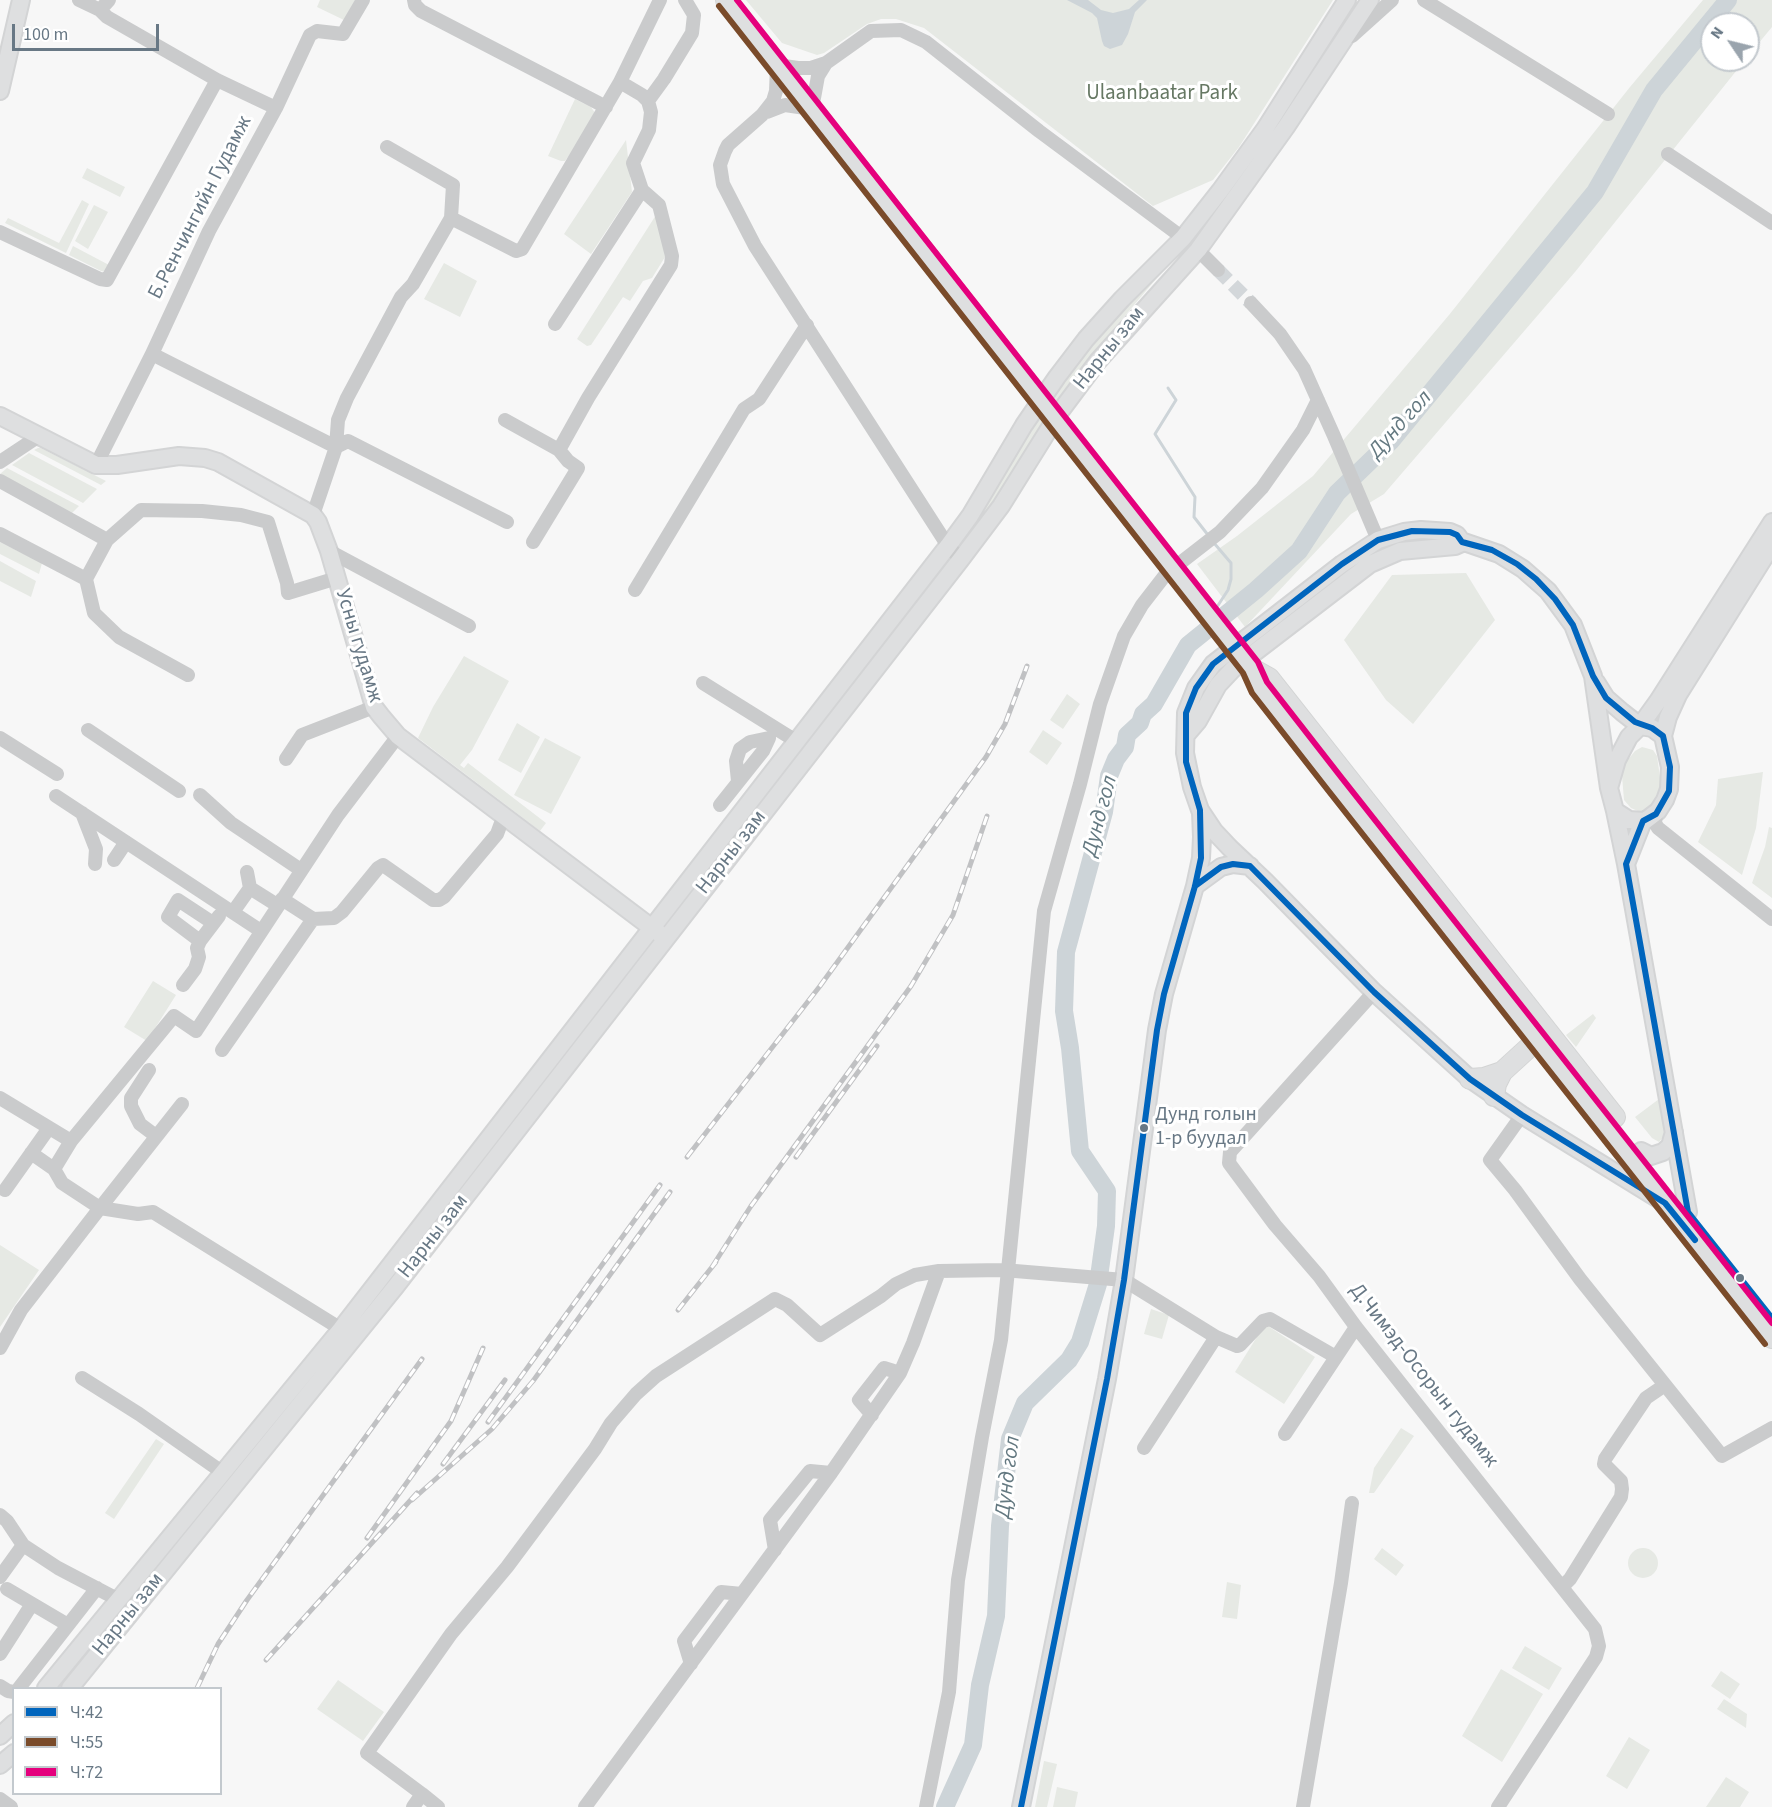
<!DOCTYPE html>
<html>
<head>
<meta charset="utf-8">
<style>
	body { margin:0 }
	#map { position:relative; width:1772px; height:1807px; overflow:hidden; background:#f7f7f7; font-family:"Source Sans 3",sans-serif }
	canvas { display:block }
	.legend { position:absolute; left:12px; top:1687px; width:210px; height:108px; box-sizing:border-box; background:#fff; border:2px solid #c3c9ce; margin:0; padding:8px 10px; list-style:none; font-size:18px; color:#687885 }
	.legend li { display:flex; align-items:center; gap:12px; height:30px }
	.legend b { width:30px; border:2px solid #c3c9ce }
	.north { position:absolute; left:1700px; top:12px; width:60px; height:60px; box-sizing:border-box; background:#fff; border:2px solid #c3c9ce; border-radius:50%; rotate:305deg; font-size:16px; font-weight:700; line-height:24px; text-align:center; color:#687885 }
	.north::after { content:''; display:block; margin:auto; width:21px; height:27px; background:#9aa4ad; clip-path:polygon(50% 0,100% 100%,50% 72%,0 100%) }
	.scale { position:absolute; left:12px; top:24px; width:147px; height:27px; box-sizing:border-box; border:3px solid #687885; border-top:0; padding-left:8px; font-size:18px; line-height:21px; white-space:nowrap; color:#687885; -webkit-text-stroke:4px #fff; paint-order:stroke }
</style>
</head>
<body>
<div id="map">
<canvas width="1772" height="1807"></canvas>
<ul class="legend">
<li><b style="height:8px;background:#0065bd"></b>Ч:42</li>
<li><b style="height:8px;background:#7a4b2a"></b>Ч:55</li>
<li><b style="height:8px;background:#e5007d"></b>Ч:72</li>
</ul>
<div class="north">N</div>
<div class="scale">100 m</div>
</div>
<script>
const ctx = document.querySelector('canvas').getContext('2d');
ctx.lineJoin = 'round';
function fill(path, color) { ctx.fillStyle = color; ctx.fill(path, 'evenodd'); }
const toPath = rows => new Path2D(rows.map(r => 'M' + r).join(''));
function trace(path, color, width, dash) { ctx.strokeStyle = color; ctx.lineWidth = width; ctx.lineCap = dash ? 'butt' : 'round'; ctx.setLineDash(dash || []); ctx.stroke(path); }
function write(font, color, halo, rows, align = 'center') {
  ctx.font = font + ' "Source Sans 3",sans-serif'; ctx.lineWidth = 6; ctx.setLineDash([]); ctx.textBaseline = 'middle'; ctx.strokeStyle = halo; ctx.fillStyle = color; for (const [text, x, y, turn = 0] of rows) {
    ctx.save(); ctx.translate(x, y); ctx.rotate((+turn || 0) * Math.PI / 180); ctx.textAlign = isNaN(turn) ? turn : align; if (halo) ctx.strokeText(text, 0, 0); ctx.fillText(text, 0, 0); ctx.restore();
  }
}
const green = toPath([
	[320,0,357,0,346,21,317,7],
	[746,0,1333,0,1239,147,1213,180,1153,206,924,28,896,19,881,19,867,24,824,53,817,55,782,43],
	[1703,0,1772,0,1772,27,1748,56,1748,24,1712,24,1712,60,1745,60,1575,272,1384,494,1351,514,1245,627,1197,564,1237,536,1313,476,1449,315,1630,87],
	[575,99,591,107,595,113,571,153,565,161,561,161,548,156],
	[626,140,632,192,591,254,564,234],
	[87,168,125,187,120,197,82,178],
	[82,200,89,204,66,253,5,223,8,218,59,243],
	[94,205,108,212,88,249,75,241],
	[656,215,663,240,665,257,652,278,643,281,630,301,623,297,591,345,587,346,577,339],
	[73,246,109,265,106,272,101,271,69,255],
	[1172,260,1091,356,1026,457,972,531,971,526,1009,469,1034,421,1094,338],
	[444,263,477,281,460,317,424,299],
	[38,448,41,448,106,481,101,485,34,450],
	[29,453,97,489,83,503,12,465],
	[7,468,79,506,71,514,0,476,0,474],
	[0,542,42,563,39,574,0,554],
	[0,561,36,581,31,597,0,581],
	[1466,573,1495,620,1413,724,1386,700,1344,640,1392,575],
	[899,622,882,649,675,915,672,915],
	[464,656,509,681,472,750,460,765,464,768,468,763,546,823,540,831,418,738,433,707],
	[1067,694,1080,704,1063,729,1050,720],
	[517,723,540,737,521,773,498,760],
	[1043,730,1062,743,1047,765,1029,752],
	[545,738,581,757,551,814,514,795],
	[1642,747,1653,750,1657,756,1661,784,1654,801,1646,810,1640,812,1631,808,1624,800,1622,776,1626,762,1635,751],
	[1763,772,1756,828,1742,875,1698,842,1716,805,1718,779],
	[1769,827,1772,828,1772,898,1752,883,1765,847],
	[153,981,176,995,147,1041,124,1027],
	[1593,1014,1596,1018,1576,1047,1566,1035],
	[1659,1099,1665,1135,1659,1142,1652,1138,1635,1117],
	[0,1245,39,1270,0,1327],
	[1151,1309,1169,1315,1162,1339,1144,1334],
	[1265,1324,1315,1357,1284,1404,1235,1372],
	[1401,1428,1414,1436,1374,1493,1369,1493,1374,1468],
	[156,1439,164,1444,114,1519,105,1513],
	'1628 1563a15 15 0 1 1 30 0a15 15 0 1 1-30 0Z',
	[1382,1548,1404,1565,1396,1576,1374,1559],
	[1227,1582,1241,1585,1237,1619,1222,1617],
	[1525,1646,1562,1668,1549,1690,1512,1668],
	[1501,1669,1543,1694,1502,1762,1462,1736],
	[1721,1671,1740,1684,1730,1699,1711,1686],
	[338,1680,384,1712,363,1741,317,1709],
	[1724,1699,1747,1714,1746,1728,1717,1709],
	[1629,1737,1650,1750,1627,1789,1606,1776],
	[1044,1761,1057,1764,1047,1807,1035,1807],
	[1726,1777,1749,1792,1740,1807,1706,1807],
	[1057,1787,1078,1792,1075,1807,1053,1807]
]);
const water = toPath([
	[1067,0,1088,0,1101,10,1113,13,1129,9,1139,0,1147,0,1135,12,1128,34,1122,45,1110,49,1104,46,1102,41,1097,18,1092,13]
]);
const stream = toPath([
	[1168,388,1176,400,1155,434,1195,497,1194,517,1208,535],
	[1214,543,1231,563,1231,579,1228,590,1215,610],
	[1200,635,1207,623]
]);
const river = toPath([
	[945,1807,973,1745,980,1685,996,1616,1000,1526,1010,1439,1025,1403,1069,1360,1080,1342,1098,1284,1106,1226,1107,1191,1080,1151,1070,1048,1064,1011,1066,952,1104,812,1109,776,1116,759,1125,747,1127,735,1140,723,1143,714,1154,704,1188,645,1256,590,1299,551,1337,493,1391,441,1595,192,1654,90,1728,0]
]);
const minorTunnel = toPath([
	[1218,270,1251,303]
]);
const minor = toPath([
	[79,0,100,10,109,0],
	[414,0,415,5,421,11,606,107],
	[1424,0,1608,114],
	[100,10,107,17,217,80,276,108],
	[1352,36,1392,0],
	[648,101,664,79,692,33,694,15,685,0],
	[767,112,785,105,812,109,818,76,826,63],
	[1668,154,1772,223],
	[451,218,516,251,522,249,620,82,660,0],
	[0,232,100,279,107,280,217,80],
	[1198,250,1218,270],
	[1251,303,1280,334,1304,369,1334,436,1378,540],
	[555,324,642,190],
	[152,354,336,447,348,441,507,522],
	[505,420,559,450,588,398,671,265,672,256,659,205,642,190,633,163,649,130,651,112,648,101,642,95,620,82],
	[0,462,39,436],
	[96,465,152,354,209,231,276,108,310,35,317,31,343,34,363,0],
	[0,481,107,540],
	[313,515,336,447,338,420,347,398,401,297,413,284,451,218,453,185,387,147],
	[0,534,86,579,107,540,141,510,202,511,241,515,268,522,287,583,288,593,337,578],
	[533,542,578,468,568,461,559,450],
	[329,551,469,626],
	[961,559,948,546,755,246,723,184,720,165,725,151,728,145,762,115,773,101,776,91,777,65,798,68,811,68,826,63,871,31,901,30,926,42,1039,131,1183,238],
	[86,579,94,613,119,637,188,675],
	[635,590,744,409,759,399,807,325],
	[703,683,796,741],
	[88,730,179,791],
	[0,738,57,774],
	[286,759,302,735,374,707],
	[738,781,736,761,740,749,750,742,769,738],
	[200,795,231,823,301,870],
	[56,796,261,931],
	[720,805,763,751,769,738],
	[82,813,96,849,95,864],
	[1656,814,1655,823,1658,828,1772,919],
	[114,860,126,842],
	[247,872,250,888,277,905],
	[233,912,250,888],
	[313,919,334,918,342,912,378,868,383,865,433,900,439,900,444,897,497,834,504,815],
	[200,941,168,917,178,900,213,923],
	[183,985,195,969,199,957,197,948,200,941,219,916],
	[1374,992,1230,1152,1229,1163,1275,1225,1319,1276,1356,1327,1595,1629,1599,1646,1596,1657,1498,1807],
	[222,1050,313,919,282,899],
	[149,1070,131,1098,131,1106,140,1124,156,1136],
	[0,1098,71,1141,174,1016,196,1031,338,815,398,736],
	[182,1104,100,1208,138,1214,153,1212,341,1329],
	[1522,1115,1490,1160,1515,1190,1580,1279,1722,1456,1772,1428],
	[31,1153,54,1169],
	[5,1190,49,1128],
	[0,1348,21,1310,100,1208,62,1183,54,1169,71,1141],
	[82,1378,139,1414,222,1472],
	[872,1415,859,1400,884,1368,900,1373],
	[1285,1434,1356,1327],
	[1144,1448,1216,1337],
	[0,1515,7,1521,23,1545,58,1568,119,1600],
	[775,1550,770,1520,810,1471,831,1473],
	[0,1577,23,1545],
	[1562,1587,1570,1579,1621,1497,1622,1489,1621,1481,1604,1464,1605,1459,1646,1398,1665,1385],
	[7,1589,68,1625],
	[0,1654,32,1604],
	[691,1664,684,1641,721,1592,742,1594],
	[0,1686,8,1691,14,1692],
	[19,1688,97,1588],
	[422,1794,367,1753,451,1634,507,1567,595,1449,611,1423,636,1394,656,1376,775,1299,787,1305,820,1335,881,1296,896,1284,915,1275,939,1271,1003,1270,1124,1280,1216,1337,1237,1346,1240,1345,1263,1321,1270,1319,1336,1357],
	[0,1799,11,1807],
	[413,1807,422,1794,438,1807],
	[585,1807,831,1473,900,1373,913,1343,939,1271],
	[926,1807,949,1692,958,1580,982,1437,1001,1340,1044,911,1080,784,1100,704,1124,636,1142,605,1166,574,1220,532,1262,488,1303,430,1318,400],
	[1303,1807,1341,1583,1352,1503]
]);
const major = toPath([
	[0,91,21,0],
	[0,416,96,465,117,465,179,456,205,458,218,462,313,515,318,522,329,551,374,707,381,716,398,736,660,934],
	[1462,542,1457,535,1450,532,1421,530,1404,532,1378,540,1342,564,1213,664,1196,688,1186,713,1185,753,1192,787,1200,810,1214,831,1230,848,1265,881,1374,992,1470,1079,1522,1115,1660,1200],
	[1596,682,1606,698,1622,712,1640,726,1652,728,1663,736,1670,767,1669,789,1665,800,1658,811,1645,821,1629,820,1615,811,1609,788,1617,760,1629,737,1640,726,1658,701,1772,522],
	[1186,735,1198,721,1218,685,1233,669,1370,564,1400,551,1455,546,1464,542,1499,554,1523,569,1548,591,1573,625,1593,676,1609,788],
	[1663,736,1668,717,1678,695,1772,545],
	[1615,811,1626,864,1688,1212],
	[1626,864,1643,821],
	[1195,886,1221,867,1233,864,1250,866],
	[1641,1151,1651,1156,1663,1152,1670,1146,1674,1132],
	[46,1688,341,1329,948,546,970,516,1024,425,1057,377,1086,339,1122,299,1183,238,1220,191,1265,129,1347,0],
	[70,1688,396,1286,961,559,1001,506,1059,413,1098,361,1198,250,1286,127,1370,0],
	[0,1736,14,1723],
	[0,1765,14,1753],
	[1021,1807,1107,1379,1124,1280,1157,1030,1164,994,1195,886,1201,858,1202,837,1201,812]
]);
const highway = toPath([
	[726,0,939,270],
	[1251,668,1259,687,1772,1338],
	[1251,668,1269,678,1615,1117],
	[1470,1079,1484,1078,1502,1072,1537,1040],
	[1494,1096,1496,1084,1502,1072]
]);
const rail = toPath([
	[687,1157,820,986,986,757,1005,724,1027,666],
	[796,1157,877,1046],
	[712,1267,751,1206,911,986,953,915,987,816],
	[678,1310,716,1262],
	[488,1422,660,1185],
	[443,1464,505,1380],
	[412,1500,492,1429,533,1381,670,1192],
	[367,1538,451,1421,483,1348],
	[266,1660,417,1493],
	[197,1688,218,1644,247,1600,422,1359]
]);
const highwayBridge = toPath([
	[939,270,1251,668]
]);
const bus1 = toPath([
	[1195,886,1221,867,1233,864,1250,866,1374,992,1470,1079,1522,1115,1665,1203,1695,1240],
	[1021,1807,1107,1379,1124,1280,1157,1030,1164,994,1195,886,1201,858,1200,810,1186,762,1186,713,1196,688,1213,664,1342,564,1378,540,1412,531,1450,532,1457,535,1462,542,1492,550,1517,564,1536,579,1555,599,1573,625,1593,676,1606,698,1635,722,1652,728,1663,736,1670,767,1669,791,1656,814,1643,821,1626,864,1688,1212,1772,1318]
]);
const bus2 = toPath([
	[719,6,1243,673,1252,693,1327,789,1765,1344]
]);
const bus3 = toPath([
	[737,0,1258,662,1267,682,1341,777,1772,1323]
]);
const markers = [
	[1144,1128,5,"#687885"],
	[1740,1278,5,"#687885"]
];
const busNames = [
	["Дунд голын",1155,1116],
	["1-р буудал",1155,1140]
];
const parkNames = [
	["Ulaanbaatar Park",1162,94]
];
const streetNames = [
	["Б.Ренчингийн Гудамж",201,208,-63],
	["Нарны зам",1110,349,-51],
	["Усны гудамж",358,646,73],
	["Нарны зам",732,853,-52],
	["Нарны зам",434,1237,-52],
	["Д.Чимэд-Осорын гудамж",1423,1376,52],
	["Нарны зам",129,1615,-51]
];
const waterNames = [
	["Дунд гол",1401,425,-48],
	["Дунд гол",1101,816,-75],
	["Дунд гол",1009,1477,-83]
];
fill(green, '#e6e9e4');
fill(water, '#cdd4d8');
trace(stream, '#cdd4d8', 3);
trace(river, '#cdd4d8', 18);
trace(minorTunnel, '#d3d7da', 14, [14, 7]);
trace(major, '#d3d4d5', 20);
trace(highway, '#d3d4d4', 22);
trace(minor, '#cacbcc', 14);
trace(major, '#dedfe0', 16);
trace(highway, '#dedfe0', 20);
trace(rail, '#c0c1c3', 5);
trace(rail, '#fff', 3, [9]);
trace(highwayBridge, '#d3d4d4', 22, []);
trace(highwayBridge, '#dedfe0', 20);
trace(bus1, '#0065bd', 6);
trace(bus2, '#7a4b2a', 6);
trace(bus3, '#e5007d', 6);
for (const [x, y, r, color] of markers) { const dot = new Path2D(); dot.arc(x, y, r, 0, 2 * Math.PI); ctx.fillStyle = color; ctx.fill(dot); trace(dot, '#fff', 2); }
write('20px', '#687885', '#fff', busNames, 'left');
write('21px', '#667863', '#fff', parkNames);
write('21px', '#687885', '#fff', streetNames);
write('italic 22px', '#647981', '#fff', waterNames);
</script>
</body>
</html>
